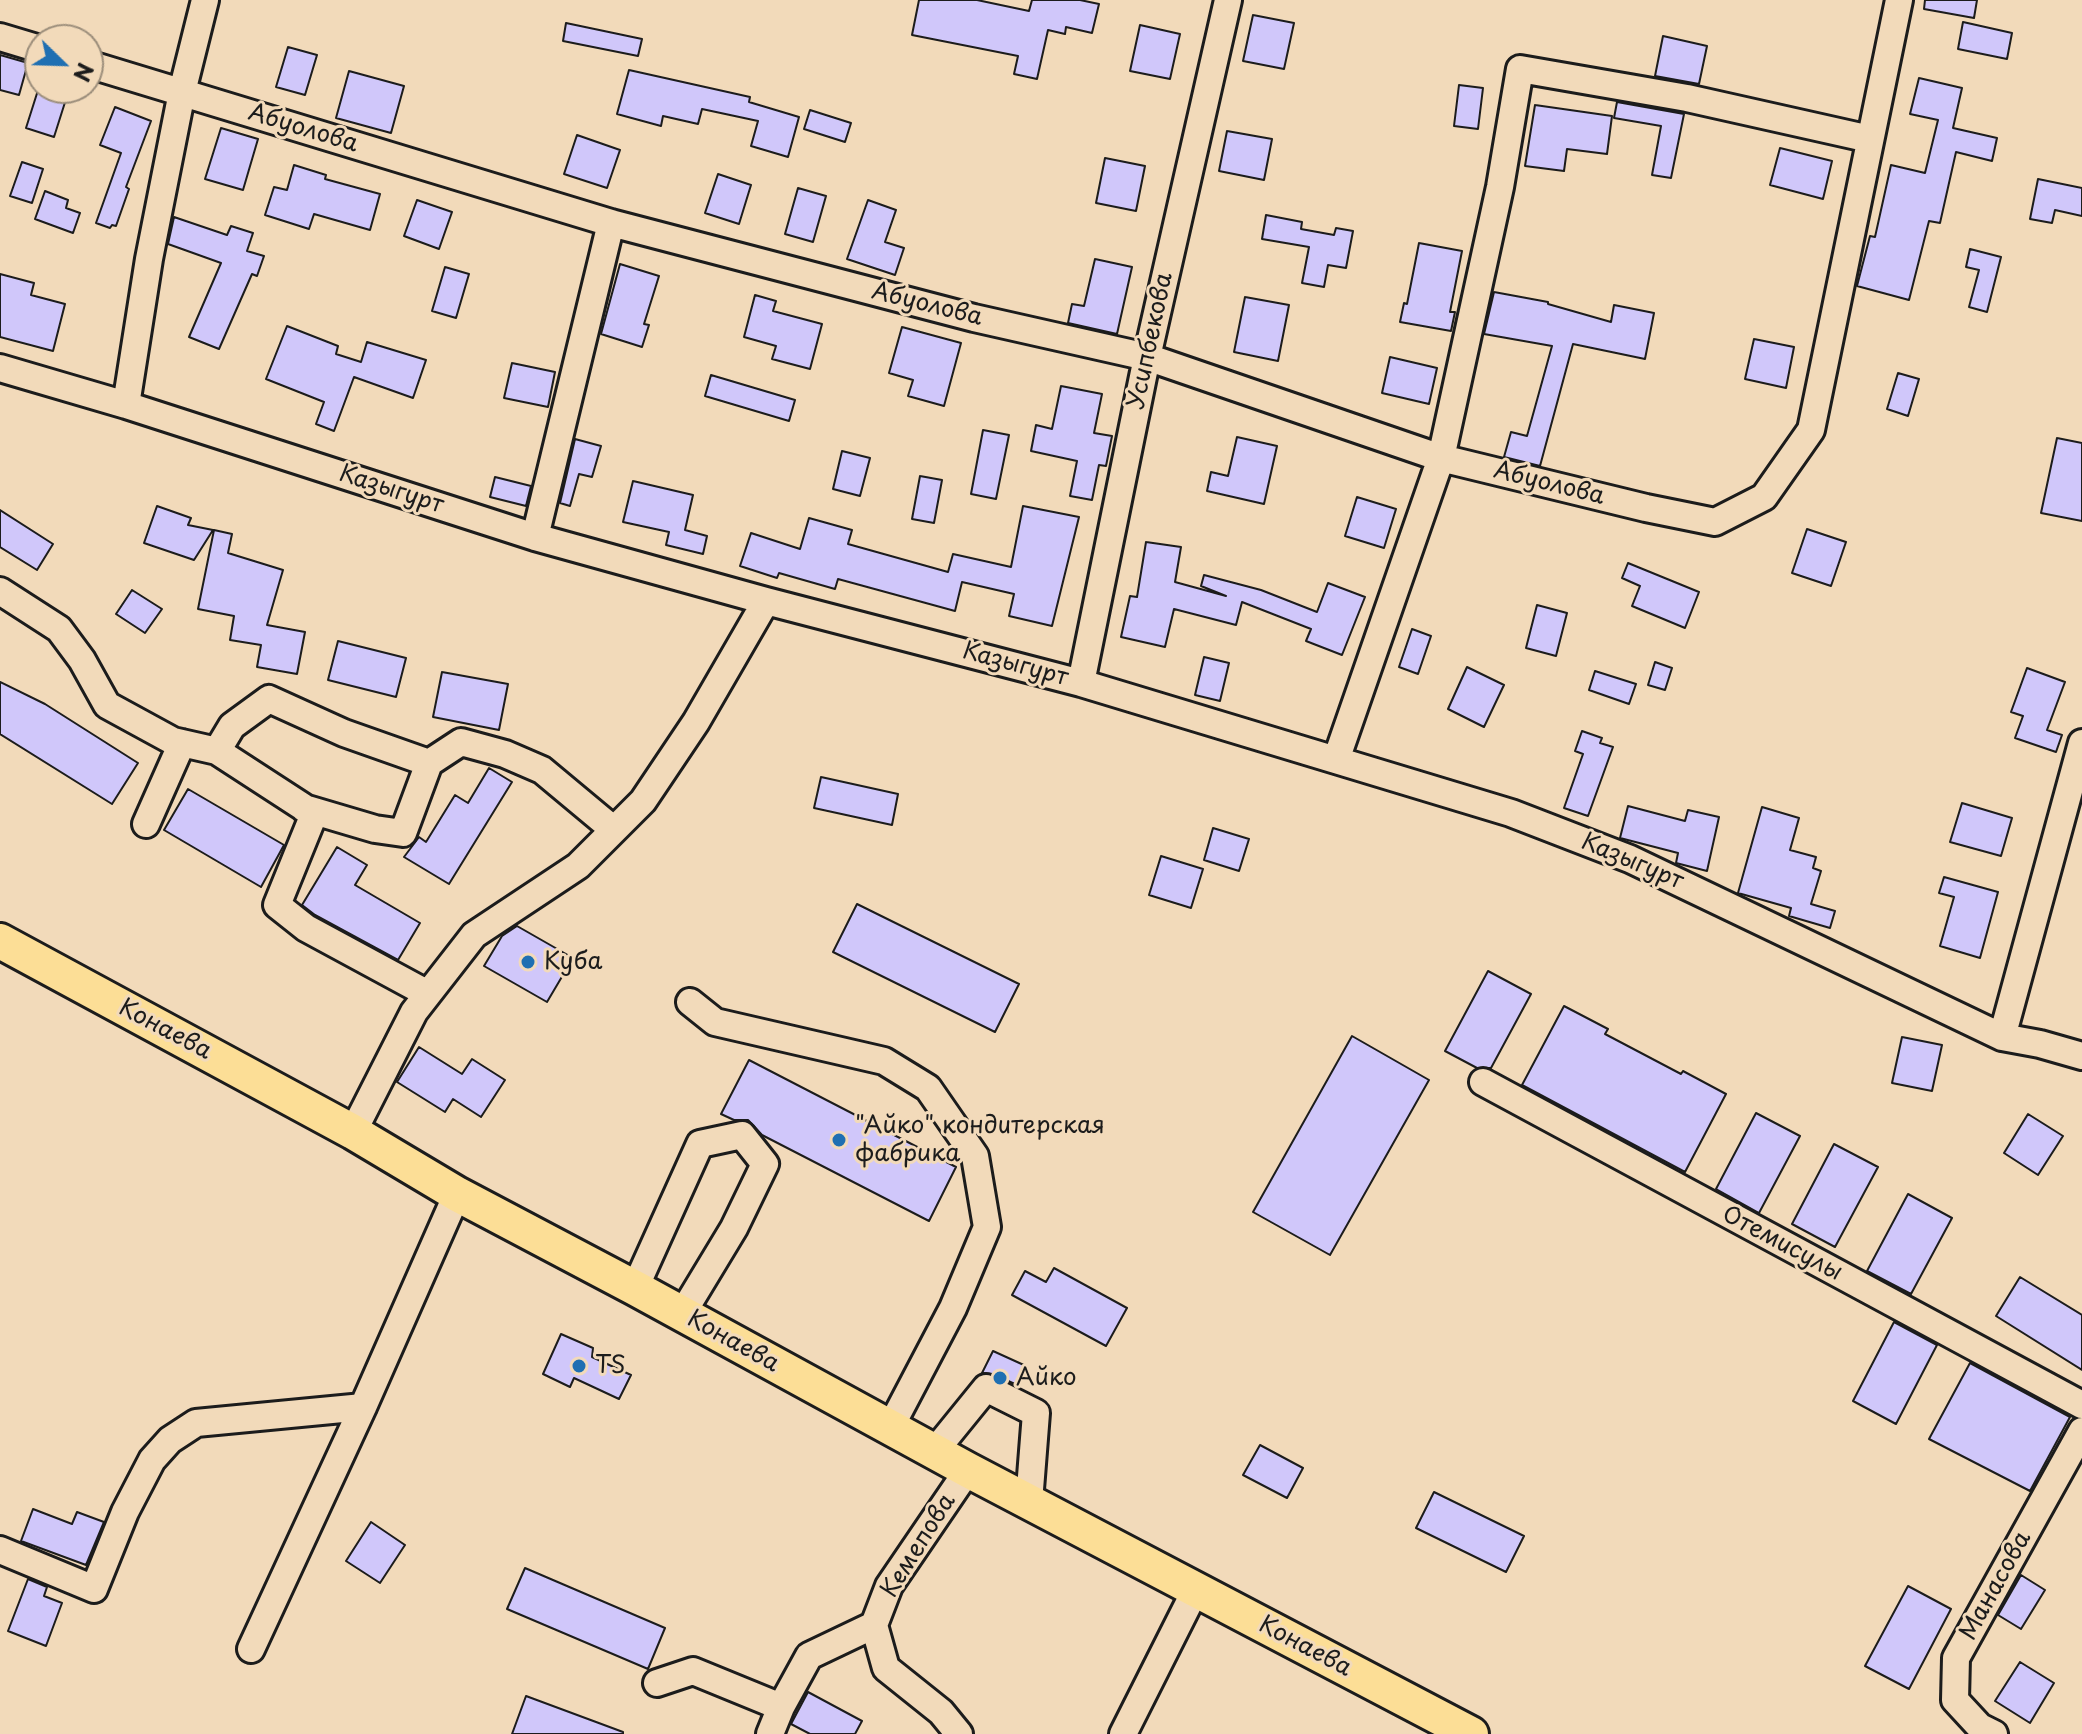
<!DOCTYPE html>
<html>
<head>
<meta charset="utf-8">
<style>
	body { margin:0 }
	#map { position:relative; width:2082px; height:1734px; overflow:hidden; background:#f2daba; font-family:"Playpen Sans",sans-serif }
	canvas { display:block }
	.north { position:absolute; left:24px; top:24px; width:80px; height:80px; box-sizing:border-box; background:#f2daba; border:2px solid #9c8e7b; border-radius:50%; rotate:113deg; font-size:22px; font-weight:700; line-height:32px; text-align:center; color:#1c1c1c }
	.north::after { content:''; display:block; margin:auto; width:28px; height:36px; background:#1f6fb2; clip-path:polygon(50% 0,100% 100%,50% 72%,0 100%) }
</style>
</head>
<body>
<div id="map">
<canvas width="2082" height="1734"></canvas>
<div class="north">N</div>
</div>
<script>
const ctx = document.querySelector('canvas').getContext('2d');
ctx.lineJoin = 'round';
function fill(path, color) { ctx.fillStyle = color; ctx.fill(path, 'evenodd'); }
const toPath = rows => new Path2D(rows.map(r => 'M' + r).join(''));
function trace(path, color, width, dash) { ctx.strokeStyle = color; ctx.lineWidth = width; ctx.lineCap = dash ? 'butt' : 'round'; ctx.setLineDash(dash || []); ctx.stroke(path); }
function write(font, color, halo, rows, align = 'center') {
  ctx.font = font + ' "Playpen Sans",sans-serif'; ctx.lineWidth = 6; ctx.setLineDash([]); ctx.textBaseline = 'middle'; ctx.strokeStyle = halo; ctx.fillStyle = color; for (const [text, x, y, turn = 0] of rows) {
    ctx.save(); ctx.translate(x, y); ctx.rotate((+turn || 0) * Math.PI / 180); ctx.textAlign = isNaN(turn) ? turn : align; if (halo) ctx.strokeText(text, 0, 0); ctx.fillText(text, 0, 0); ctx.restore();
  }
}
const building = toPath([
	[919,0,977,0,1029,11,1032,0,1080,0,1099,4,1092,33,1066,27,1065,34,1048,30,1037,79,1014,74,1018,56,912,35,919,0],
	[1925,0,1977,0,1974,18,1924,9,1925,0],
	[1253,15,1294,23,1284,69,1243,61,1253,15],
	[1963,22,2012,33,2007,59,1958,49,1963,22],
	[566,23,642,39,638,56,563,41,566,23],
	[1140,25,1180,34,1170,79,1130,71,1140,25],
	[1663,36,1707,46,1699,84,1655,76,1663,36],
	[288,47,317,55,305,95,276,87,288,47],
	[0,55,28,63,19,95,0,90,0,55],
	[629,70,750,97,749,102,799,117,788,157,751,146,758,121,702,109,698,124,663,116,661,126,617,114,629,70],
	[349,71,404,86,391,133,336,118,349,71],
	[1919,78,1962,88,1953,128,1997,138,1992,161,1956,152,1940,223,1929,221,1909,300,1857,286,1870,236,1875,237,1891,165,1925,173,1938,120,1910,114,1919,78],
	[1459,85,1483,88,1478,129,1454,126,1459,85],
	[39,87,67,96,54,137,26,128,39,87],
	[1617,102,1684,114,1671,178,1652,175,1661,126,1614,118,1617,102],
	[1535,105,1612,116,1607,154,1567,149,1564,171,1525,166,1535,105],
	[115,107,151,121,126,187,129,189,116,226,112,225,110,228,96,223,121,153,100,145,115,107],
	[810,110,851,123,845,142,804,129,810,110],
	[221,128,258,139,243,190,205,179,221,128],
	[1227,131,1272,139,1264,180,1219,171,1227,131],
	[577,135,620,150,607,188,564,174,577,135],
	[1780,148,1832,161,1823,199,1770,185,1780,148],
	[1105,158,1145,166,1136,211,1096,203,1105,158],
	[22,162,43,169,32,203,10,196,22,162],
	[294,165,326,175,325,179,380,194,370,230,314,214,309,229,265,215,274,187,287,190,294,165],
	[718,174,751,185,739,224,705,213,718,174],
	[2038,179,2082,188,2082,216,2055,210,2052,223,2030,219,2038,179],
	[798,188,826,196,813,242,785,234,798,188],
	[45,191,68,200,66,208,80,213,73,233,35,219,45,191],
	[417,200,452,212,439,249,404,236,417,200],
	[868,200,896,210,885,242,904,248,895,275,847,259,868,200],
	[1266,215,1302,222,1301,229,1334,235,1336,228,1353,231,1346,268,1328,265,1324,287,1302,283,1309,247,1262,239,1266,215],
	[174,217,227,235,231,226,253,233,247,251,264,256,257,276,252,274,219,349,189,337,221,263,168,244,174,217],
	[1419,243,1462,251,1450,312,1455,312,1451,331,1400,322,1404,303,1407,304,1419,243],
	[1970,249,2001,257,1987,312,1969,307,1979,270,1966,267,1970,249],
	[1095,259,1132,267,1117,334,1068,323,1072,304,1084,306,1095,259],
	[620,264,659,276,644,324,649,325,642,347,601,334,620,264],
	[445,267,469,274,456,318,432,311,445,267],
	[0,274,34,283,31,295,65,304,53,351,0,337,0,274],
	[1494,292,1548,302,1548,304,1611,322,1614,305,1654,313,1645,359,1573,344,1540,466,1504,457,1511,432,1527,436,1552,346,1484,334,1494,292],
	[755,295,776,301,773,311,822,324,810,369,772,359,776,346,744,337,755,295],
	[1245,297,1289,305,1278,361,1234,352,1245,297],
	[287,326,338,346,336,354,361,362,367,342,426,360,413,398,354,377,334,431,316,424,324,402,266,379,287,326],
	[902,327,961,343,944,406,908,396,913,380,889,373,902,327],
	[1754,339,1794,347,1786,388,1745,379,1754,339],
	[1390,357,1437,368,1429,404,1382,393,1390,357],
	[512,363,555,372,548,407,504,398,512,363],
	[1898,373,1919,379,1908,416,1887,409,1898,373],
	[711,375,795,400,789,421,705,396,711,375],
	[1061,386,1102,394,1094,433,1112,436,1106,466,1099,465,1092,500,1070,496,1077,461,1031,451,1036,425,1052,429,1061,386],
	[983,430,1009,435,996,499,971,494,983,430],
	[1237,437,1277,446,1264,504,1207,491,1211,472,1228,476,1237,437],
	[2057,438,2082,443,2082,521,2041,513,2057,438],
	[575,439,601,446,592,477,579,474,570,506,560,503,575,439],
	[842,451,870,458,860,496,833,489,842,451],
	[920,476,942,480,934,523,912,519,920,476],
	[495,477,531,486,526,506,490,497,495,477],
	[633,481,693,495,685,530,707,536,703,554,666,545,669,532,623,522,633,481],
	[1357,497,1396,509,1384,548,1345,536,1357,497],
	[157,506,191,518,188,525,213,530,194,560,144,543,157,506],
	[1023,506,1079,517,1052,626,1009,616,1014,594,962,582,955,611,838,579,835,589,779,573,777,578,740,566,751,533,800,549,809,518,852,530,848,544,948,572,953,554,1011,567,1023,506],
	[0,510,53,544,37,570,0,547,0,510],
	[1807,529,1846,542,1831,586,1792,573,1807,529],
	[214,530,232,534,228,553,283,570,267,625,305,632,297,674,257,667,261,645,230,640,234,616,198,609,214,530],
	[1146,542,1181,547,1175,582,1226,596,1201,586,1204,575,1261,590,1317,612,1328,583,1365,597,1342,655,1306,641,1311,629,1242,602,1236,625,1174,609,1165,647,1121,637,1130,596,1137,597,1146,542],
	[1628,563,1699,592,1685,628,1632,606,1640,586,1622,578,1628,563],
	[132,590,162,609,145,633,116,614,132,590],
	[1537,605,1567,613,1556,656,1526,648,1537,605],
	[1412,629,1431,636,1418,674,1399,667,1412,629],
	[338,641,406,658,396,697,328,680,338,641],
	[1204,657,1229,663,1220,701,1195,695,1204,657],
	[1655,662,1672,668,1665,690,1648,685,1655,662],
	[1467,667,1504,685,1484,727,1448,709,1467,667],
	[2027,668,2065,682,2047,730,2062,735,2056,752,2015,738,2023,716,2011,712,2027,668],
	[1595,671,1636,684,1629,704,1589,690,1595,671],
	[442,672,508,684,499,730,433,717,442,672],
	[0,682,45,704,138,763,112,804,0,734,0,682],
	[1582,731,1602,738,1600,743,1613,747,1588,816,1564,808,1583,754,1575,751,1582,731],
	[489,768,512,782,449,884,404,857,419,837,426,842,455,795,468,803,489,768],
	[821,777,898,794,892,825,814,808,821,777],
	[188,789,284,845,261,887,164,830,188,789],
	[1962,803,2012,818,2001,856,1950,842,1962,803],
	[1628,806,1685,821,1688,810,1719,817,1707,871,1676,863,1678,853,1620,838,1628,806],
	[1762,807,1799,818,1790,850,1816,857,1813,868,1821,871,1811,904,1835,911,1830,928,1789,916,1791,908,1738,893,1762,807],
	[1213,828,1249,839,1239,871,1204,860,1213,828],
	[337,847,367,865,355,885,420,923,398,960,315,915,302,905,337,847],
	[1161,856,1203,869,1191,908,1149,895,1161,856],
	[1944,877,1998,892,1980,958,1940,946,1954,897,1939,893,1944,877],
	[857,904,1019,984,995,1032,833,952,857,904],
	[517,926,573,958,547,1002,484,966,502,936,517,926],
	[1488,971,1531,994,1491,1068,1477,1068,1445,1051,1488,971],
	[1564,1006,1608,1029,1605,1034,1681,1074,1683,1071,1726,1094,1685,1172,1522,1085,1564,1006],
	[1352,1036,1429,1080,1330,1255,1253,1212,1352,1036],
	[1902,1037,1942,1045,1932,1091,1892,1083,1902,1037],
	[419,1047,462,1074,472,1059,505,1080,481,1117,453,1099,445,1112,397,1082,419,1047],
	[749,1060,956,1167,929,1221,762,1135,748,1120,734,1120,721,1114,749,1060],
	[1756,1113,1800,1136,1759,1213,1716,1189,1756,1113],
	[2028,1114,2063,1136,2038,1175,2004,1153,2028,1114],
	[1834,1144,1878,1167,1835,1247,1792,1224,1834,1144],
	[1908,1194,1952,1218,1911,1294,1867,1271,1908,1194],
	[1054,1268,1127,1308,1106,1346,1012,1295,1025,1271,1046,1282,1054,1268],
	[2020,1277,2082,1315,2082,1370,1996,1316,2020,1277],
	[1894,1322,1937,1345,1896,1424,1853,1401,1894,1322],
	[561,1334,593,1348,592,1357,631,1375,619,1399,574,1378,570,1387,543,1374,561,1334],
	[993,1351,1026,1366,1017,1385,993,1374,982,1373,993,1351],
	[1970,1363,2070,1417,2030,1491,1929,1439,1970,1363],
	[1260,1445,1303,1468,1287,1498,1243,1475,1260,1445],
	[1434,1492,1524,1536,1506,1572,1416,1528,1434,1492],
	[33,1509,72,1524,77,1512,104,1522,86,1565,21,1541,33,1509],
	[371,1522,405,1545,380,1583,346,1561,371,1522],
	[525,1568,665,1628,648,1669,507,1609,525,1568],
	[2021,1575,2045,1590,2021,1629,1998,1615,2021,1575],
	[28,1579,47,1587,44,1596,62,1603,46,1646,8,1631,28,1579],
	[1908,1586,1951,1609,1909,1689,1865,1666,1908,1586],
	[2020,1662,2054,1683,2030,1723,1995,1701,2020,1662],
	[808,1692,862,1721,855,1734,810,1734,791,1724,808,1692],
	[526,1696,623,1732,623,1734,512,1734,526,1696]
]);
const minor = toPath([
	[0,37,40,49],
	[88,64,611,223,974,318,1147,357,1441,458,1646,508,1715,522,1764,497,1811,430,1899,0],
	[0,368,126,405,535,537,766,601,1081,683,1511,813,1630,859,2002,1037,2040,1044,2082,1056],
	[126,405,149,259,182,92,205,0],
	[535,537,611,223],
	[0,591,59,629,82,660,107,705,173,741,217,751,232,726,269,699,344,733,429,763,461,742,505,754,542,770,614,830],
	[1081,683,1147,357,1228,0],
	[217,751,314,814,277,905,306,928,428,994],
	[1336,760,1441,458,1500,187,1520,69,1687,98,1870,139],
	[304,808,375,829,403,833,429,763],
	[146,824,182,743],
	[690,1002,715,1022,884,1061,928,1088,975,1156,987,1227,953,1308,890,1428],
	[2002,1037,2082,743],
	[1483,1082,2082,1405],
	[353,1132,414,1012,474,935,578,866,643,801,696,722,766,601],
	[635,1288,700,1144,742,1135,765,1164,734,1228,682,1314],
	[934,1452,986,1388,1036,1413,1029,1502],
	[0,1550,94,1589,125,1512,152,1460,170,1440,196,1423,363,1407],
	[251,1649,363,1407,457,1194],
	[657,1683,693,1671,781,1707,809,1656,874,1625],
	[770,1734,781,1707],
	[959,1734,941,1712,886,1668,874,1625,889,1586,968,1470],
	[1123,1734,1196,1589],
	[1994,1734,1980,1727,1955,1700,1956,1658,2082,1431]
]);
const major = toPath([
	[0,941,353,1132,457,1194,635,1288,968,1470,1471,1734]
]);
const markers = [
	[528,962,8,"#1f6fb2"],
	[839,1140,8,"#1f6fb2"],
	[579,1366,8,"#1f6fb2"],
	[1000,1378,8,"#1f6fb2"]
];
const streetNames = [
	["Абуолова",303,129,17],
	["Абуолова",927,305,14],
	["Усипбекова",1151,341,-78],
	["Абуолова",1549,484,14],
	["Казыгурт",391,490,18],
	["Казыгурт",1015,665,15],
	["Казыгурт",1632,862,23],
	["Конаева",165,1030,28],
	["Отемисулы",1782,1244,28],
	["Конаева",733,1342,29],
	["Кемепова",919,1546,-58],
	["Манасова",1996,1586,-61],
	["Конаева",1305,1647,28]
];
const poiNames = [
	["Куба",544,962],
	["\"Айко\" кондитерская",855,1126],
	["фабрика",855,1154],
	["TS",595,1366],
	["Айко",1016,1378]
];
fill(building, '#d0c7fa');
trace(building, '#1c1c1c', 2);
trace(minor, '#1c1c1c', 32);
trace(major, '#1c1c1c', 40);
trace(minor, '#f2daba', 26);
trace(major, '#fcde96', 34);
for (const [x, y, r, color] of markers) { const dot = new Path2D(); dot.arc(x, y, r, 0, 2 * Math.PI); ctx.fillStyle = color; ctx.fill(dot); trace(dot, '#f2daba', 3); }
write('24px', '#1c1c1c', '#f2daba', streetNames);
write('24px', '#1c1c1c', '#f2daba', poiNames, 'left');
</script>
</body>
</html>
